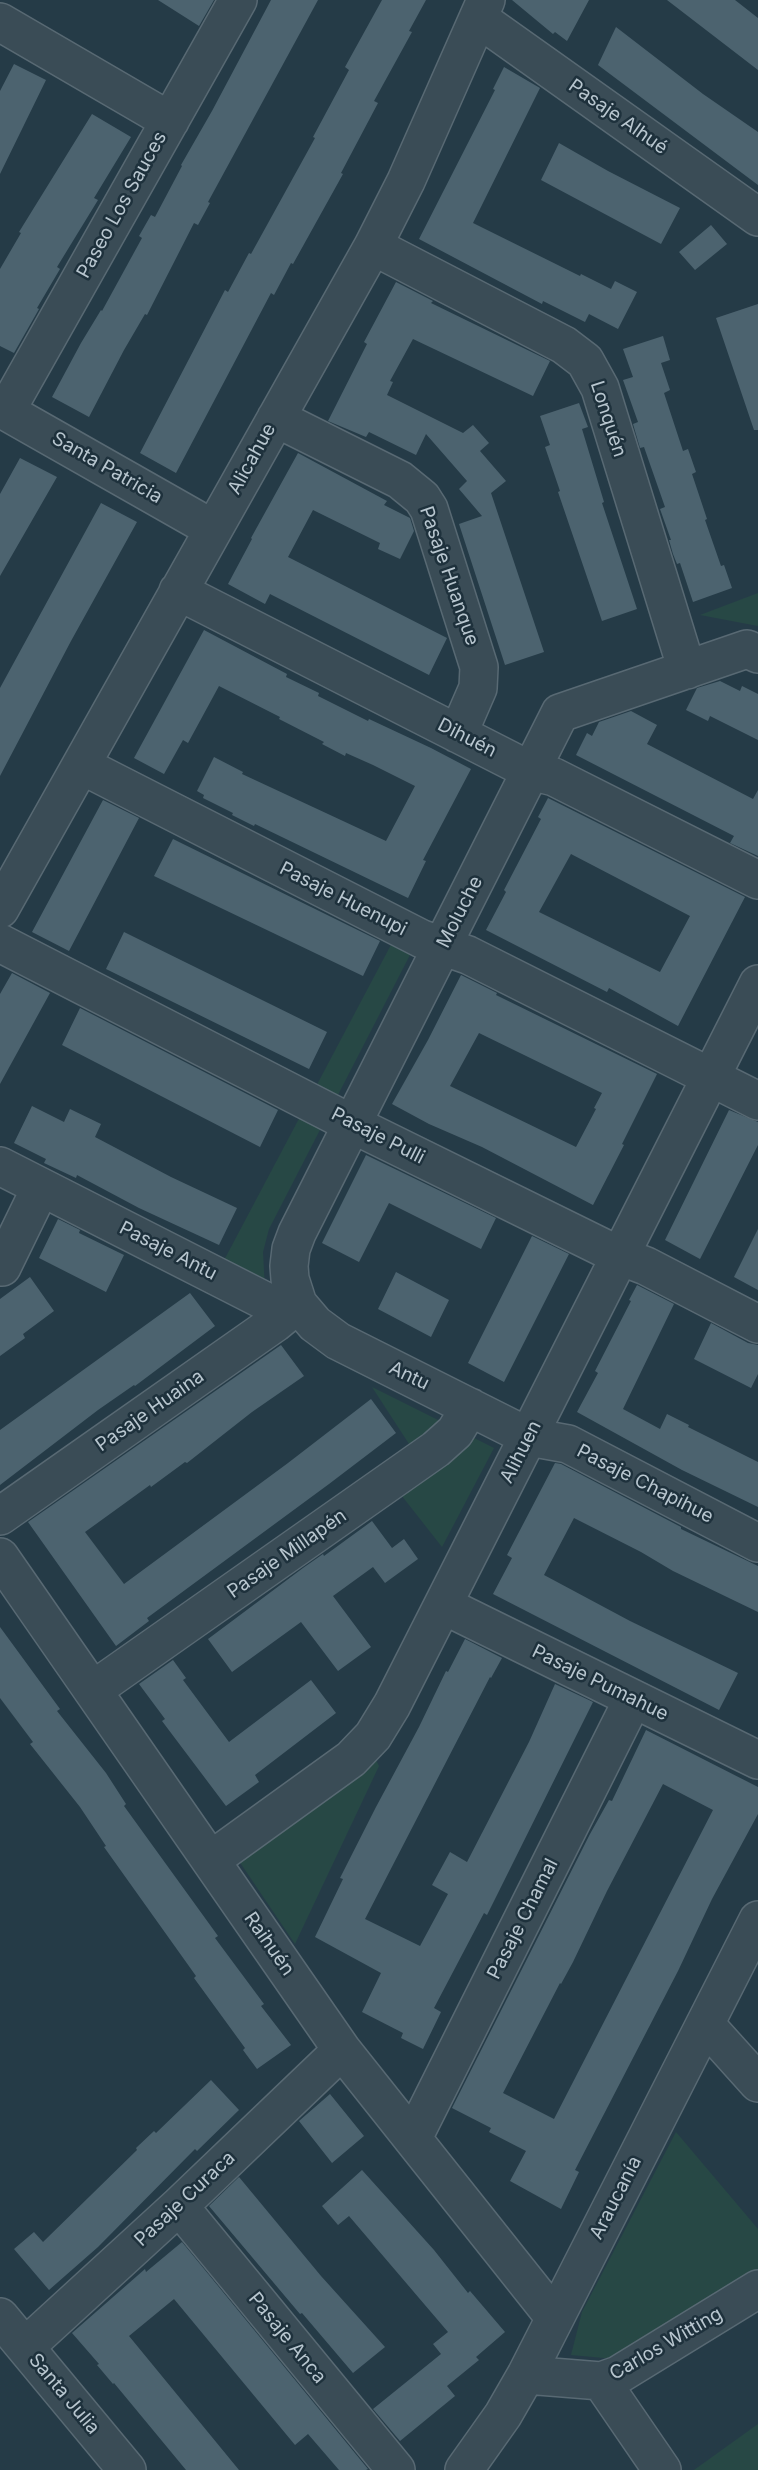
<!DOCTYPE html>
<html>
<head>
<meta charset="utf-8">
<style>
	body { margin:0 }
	canvas { display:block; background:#253b47 }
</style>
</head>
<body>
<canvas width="758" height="2470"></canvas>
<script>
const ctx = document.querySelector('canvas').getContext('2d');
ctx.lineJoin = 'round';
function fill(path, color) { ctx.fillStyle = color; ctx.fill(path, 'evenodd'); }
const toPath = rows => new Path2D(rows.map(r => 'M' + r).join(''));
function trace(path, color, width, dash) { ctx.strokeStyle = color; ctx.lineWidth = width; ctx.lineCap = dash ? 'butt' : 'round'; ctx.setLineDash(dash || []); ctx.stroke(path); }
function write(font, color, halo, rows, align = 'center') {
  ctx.font = font + ' Inter,sans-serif'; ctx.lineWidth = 5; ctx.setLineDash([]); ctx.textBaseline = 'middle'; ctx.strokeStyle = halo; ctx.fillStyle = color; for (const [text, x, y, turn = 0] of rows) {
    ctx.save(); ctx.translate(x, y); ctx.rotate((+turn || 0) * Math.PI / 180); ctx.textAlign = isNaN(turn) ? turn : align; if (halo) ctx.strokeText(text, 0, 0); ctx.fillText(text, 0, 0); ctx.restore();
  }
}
const green = toPath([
	[758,593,758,626,700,615],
	[393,941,412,951,269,1229,263,1252,265,1290,221,1266],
	[372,1387,494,1448,442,1547,398,1491,424,1467],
	[373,1754,379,1766,295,1944,237,1858],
	[676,2132,758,2229,758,2270,615,2359,571,2355,582,2312],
	[758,2424,758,2470,694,2470]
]);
const building = toPath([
	[158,0,214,0,199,26],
	[271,0,318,0,208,202,210,203,198,225,194,223,147,315,145,314,124,350,89,417,52,397,81,343,101,310,102,311,142,238,139,236,151,215,155,217,182,166,181,165,212,111],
	[382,0,426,0,409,31,412,32,374,101,378,103,341,173,343,174,293,264,291,263,274,295,271,293,176,473,140,453,225,290,228,292,249,253,251,254,315,138,313,137,349,70,345,67],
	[512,0,589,0,567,41,555,32,553,34],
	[667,0,735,0,758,18,758,70],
	[616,27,703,94,758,132,758,185,598,65],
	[14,64,46,80,0,174,0,91],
	[504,67,540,88,473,223,580,276,581,274,611,289,615,281,637,292,618,329,589,314,585,322,543,301,542,304,419,239,495,90,493,89],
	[92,114,131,137,94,198,98,200,57,267,60,269,37,308,39,309,14,353,0,346,0,269,21,233,19,232],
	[559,143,608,171,680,208,661,244,541,180],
	[711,225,727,244,695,270,679,252],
	[396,282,433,301,431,303,550,361,533,396,413,339,390,381,393,382,387,395,463,433,473,425,489,443,480,451,506,481,491,493,544,652,505,665,459,524,482,516,459,489,467,481,426,434,416,455,369,432,366,437,328,421,367,344,364,342],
	[758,304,758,430,754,430,716,318],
	[663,336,670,360,661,363,670,390,664,393,683,451,688,449,696,472,692,474,707,519,705,520,721,566,724,565,732,588,693,602,680,563,677,564,673,554,669,540,671,540,660,509,665,507,644,447,640,448,633,424,638,422,623,380,633,377,623,349],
	[579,403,588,427,582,429,604,502,602,503,637,609,602,621,558,492,560,491,545,447,550,445,540,416],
	[298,453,387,501,384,505,410,518,414,531,400,559,378,549,380,543,313,510,288,557,447,638,429,675,270,594,265,604,228,584,252,539,251,538],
	[20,458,57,477,0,576,0,494],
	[101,503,137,522,71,641,0,776,0,688],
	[204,630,287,674,286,677,319,693,318,696,368,721,369,719,431,748,471,769,423,860,426,861,408,898,255,824,254,826,232,815,233,813,203,798,204,795,197,791,214,757,243,772,242,774,386,841,415,786,373,765,346,753,345,756,322,744,324,742,279,719,280,717,219,686,188,743,183,740,164,774,134,758],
	[720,681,740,691,742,686,758,694,758,740,710,716,708,721,686,710,697,688],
	[631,711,657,725,647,744,753,799,758,790,758,856,730,843,734,836,576,755,587,733,592,736,599,722],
	[548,798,745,897,678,1026,609,988,607,992,486,930,506,892,504,890,541,819,538,817],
	[571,854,690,916,660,972,539,912],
	[103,800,139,818,69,951,32,932],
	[173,839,380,941,363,976,154,876],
	[124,932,327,1032,309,1069,106,969],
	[12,973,50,993,0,1084,0,994],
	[461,975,497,993,496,995,657,1074,622,1144,624,1145,593,1205,482,1147,429,1124,392,1104,428,1040],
	[479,1033,602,1093,594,1108,596,1109,576,1147,450,1086],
	[80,1008,278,1110,260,1147,62,1045],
	[32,1106,64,1122,70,1109,101,1124,95,1137,171,1177,237,1208,219,1245,139,1208,77,1175,76,1178,44,1163,46,1159,14,1143],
	[729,1110,758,1122,758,1145,700,1259,665,1240],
	[366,1155,496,1218,481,1249,389,1203,359,1262,322,1243],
	[58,1219,80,1230,79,1233,124,1255,106,1292,39,1258],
	[758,1229,758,1290,734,1277],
	[532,1236,569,1254,504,1382,468,1363],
	[396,1272,449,1300,431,1337,378,1309],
	[30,1277,54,1311,23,1334,25,1338,0,1356,0,1299],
	[637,1285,674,1304,623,1409,660,1429,667,1414,689,1425,688,1427,758,1462,758,1507,682,1470,577,1412,598,1373,595,1371,631,1301,629,1300],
	[190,1293,215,1326,135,1386,134,1385,98,1410,0,1485,0,1430],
	[711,1323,748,1343,758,1345,758,1374,751,1388,694,1359],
	[281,1345,304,1376,252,1412,187,1463,185,1462,151,1487,150,1485,85,1532,124,1584,288,1463,371,1399,396,1433,329,1484,147,1618,149,1621,116,1646,28,1522],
	[555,1463,561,1464,681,1527,681,1529,758,1566,758,1612,673,1571,641,1552,574,1518,544,1575,630,1621,738,1673,719,1710,493,1594,512,1558,507,1555],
	[372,1521,392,1548,404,1539,418,1559,385,1583,373,1567,333,1596,371,1647,338,1671,301,1622,232,1672,208,1639,303,1568,323,1554,324,1556],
	[0,1627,60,1709,57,1711,106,1773,126,1804,124,1806,218,1936,215,1938,264,2004,261,2006,291,2045,257,2069,243,2050,245,2048,194,1978,196,1976,104,1847,106,1846,80,1807,30,1744,33,1742,0,1698],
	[465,1639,502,1658,491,1678,490,1677,365,1919,420,1946,448,1894,432,1885,450,1852,467,1862,529,1742,555,1684,593,1702,499,1891,487,1915,484,1913,434,2008,441,2012,423,2049,401,2038,403,2033,362,2012,381,1973,315,1937,343,1879,340,1878,376,1807,419,1727,446,1671,448,1672],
	[173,1660,186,1678,183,1680,229,1742,311,1680,336,1713,255,1775,259,1782,226,1806,162,1721,165,1719,139,1684],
	[646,1730,758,1787,758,1814,712,1899,678,1971,575,2170,579,2172,561,2209,510,2181,526,2151,489,2132,491,2128,452,2108,590,1834,609,1800,612,1801],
	[663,1784,713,1810,554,2119,503,2093,560,1983,561,1984,573,1962,607,1891],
	[211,2080,239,2110,197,2151,195,2149,98,2247,49,2290,14,2249,34,2232,43,2242,137,2150,136,2148,154,2131,156,2133],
	[330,2094,364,2136,332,2163,299,2121],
	[362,2170,434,2250,468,2293,470,2291,505,2332,476,2357,479,2360,447,2386,455,2396,400,2441,373,2409,441,2354,433,2344,448,2332,349,2216,338,2225,322,2206],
	[239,2177,321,2276,385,2347,353,2373,302,2313,300,2314,209,2206],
	[182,2242,368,2469,366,2470,339,2470,308,2434,295,2445,174,2299,129,2336,239,2470,186,2470,114,2383,113,2384,97,2365,99,2364,72,2333,145,2269,146,2272]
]);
const minor = toPath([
	[478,18,758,217],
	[0,22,170,121],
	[373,246,564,345,585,361,600,388,687,670],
	[0,408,213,529],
	[6,411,238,0],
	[276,418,400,480,422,498,429,509,479,667,478,688,458,734],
	[178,591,531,771,554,777,758,880],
	[758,654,747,649,560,713,297,1233,291,1249,289,1266,290,1279,298,1304,315,1324,338,1341,529,1437,568,1444,758,1543],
	[81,765,422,939,468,955,758,1101],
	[0,909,373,246,406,181,486,0],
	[0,943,352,1124,620,1256,646,1266,758,1324],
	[0,1166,267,1302,287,1306,298,1304],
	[2,1267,41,1187],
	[0,1516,275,1323,298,1304],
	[0,1557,342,2050,555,2318],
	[443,1605,758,1760],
	[93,1690,436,1449,455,1432,470,1407],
	[211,1860,351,1759,373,1736,392,1705,758,984],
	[705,2024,758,2083],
	[413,2138,633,1699],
	[179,2206,396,2470],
	[0,2317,127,2470],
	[25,2347,179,2206,342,2050],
	[526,2375,601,2381,618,2375,758,2289],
	[601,2381,662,2470],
	[464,2470,503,2415,526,2375,758,1920]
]);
const streetNames = [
	["Pasaje Alhué",618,117,35],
	["Paseo Los Sauces",122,205,-61],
	["Lonquén",608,419,72],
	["Alicahue",252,459,-61],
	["Santa Patricia",107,468,30],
	["Pasaje Huanque",449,576,71],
	["Dihuén",467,738,27],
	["Pasaje Huenupi",343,899,27],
	["Moluche",460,912,-63],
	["Pasaje Pulli",378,1136,27],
	["Pasaje Antu",168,1251,27],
	["Antu",409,1376,26],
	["Pasaje Huaina",150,1411,-35],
	["Alihuen",521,1452,-63],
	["Pasaje Chapihue",645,1484,27],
	["Pasaje Millapén",287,1554,-35],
	["Pasaje Pumahue",600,1683,26],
	["Pasaje Chamal",523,1919,-63],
	["Raihuén",269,1944,55],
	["Araucanía",616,2198,-63],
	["Pasaje Curaca",185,2199,-43],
	["Pasaje Anca",287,2338,51],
	["Carlos Witting",666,2344,-30],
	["Santa Julia",64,2394,50]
];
fill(green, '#274845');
fill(building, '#4c636f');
trace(minor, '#586973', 40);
trace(minor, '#3a4c56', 37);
write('19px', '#b8c6cf', '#1e313c', streetNames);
</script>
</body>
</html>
